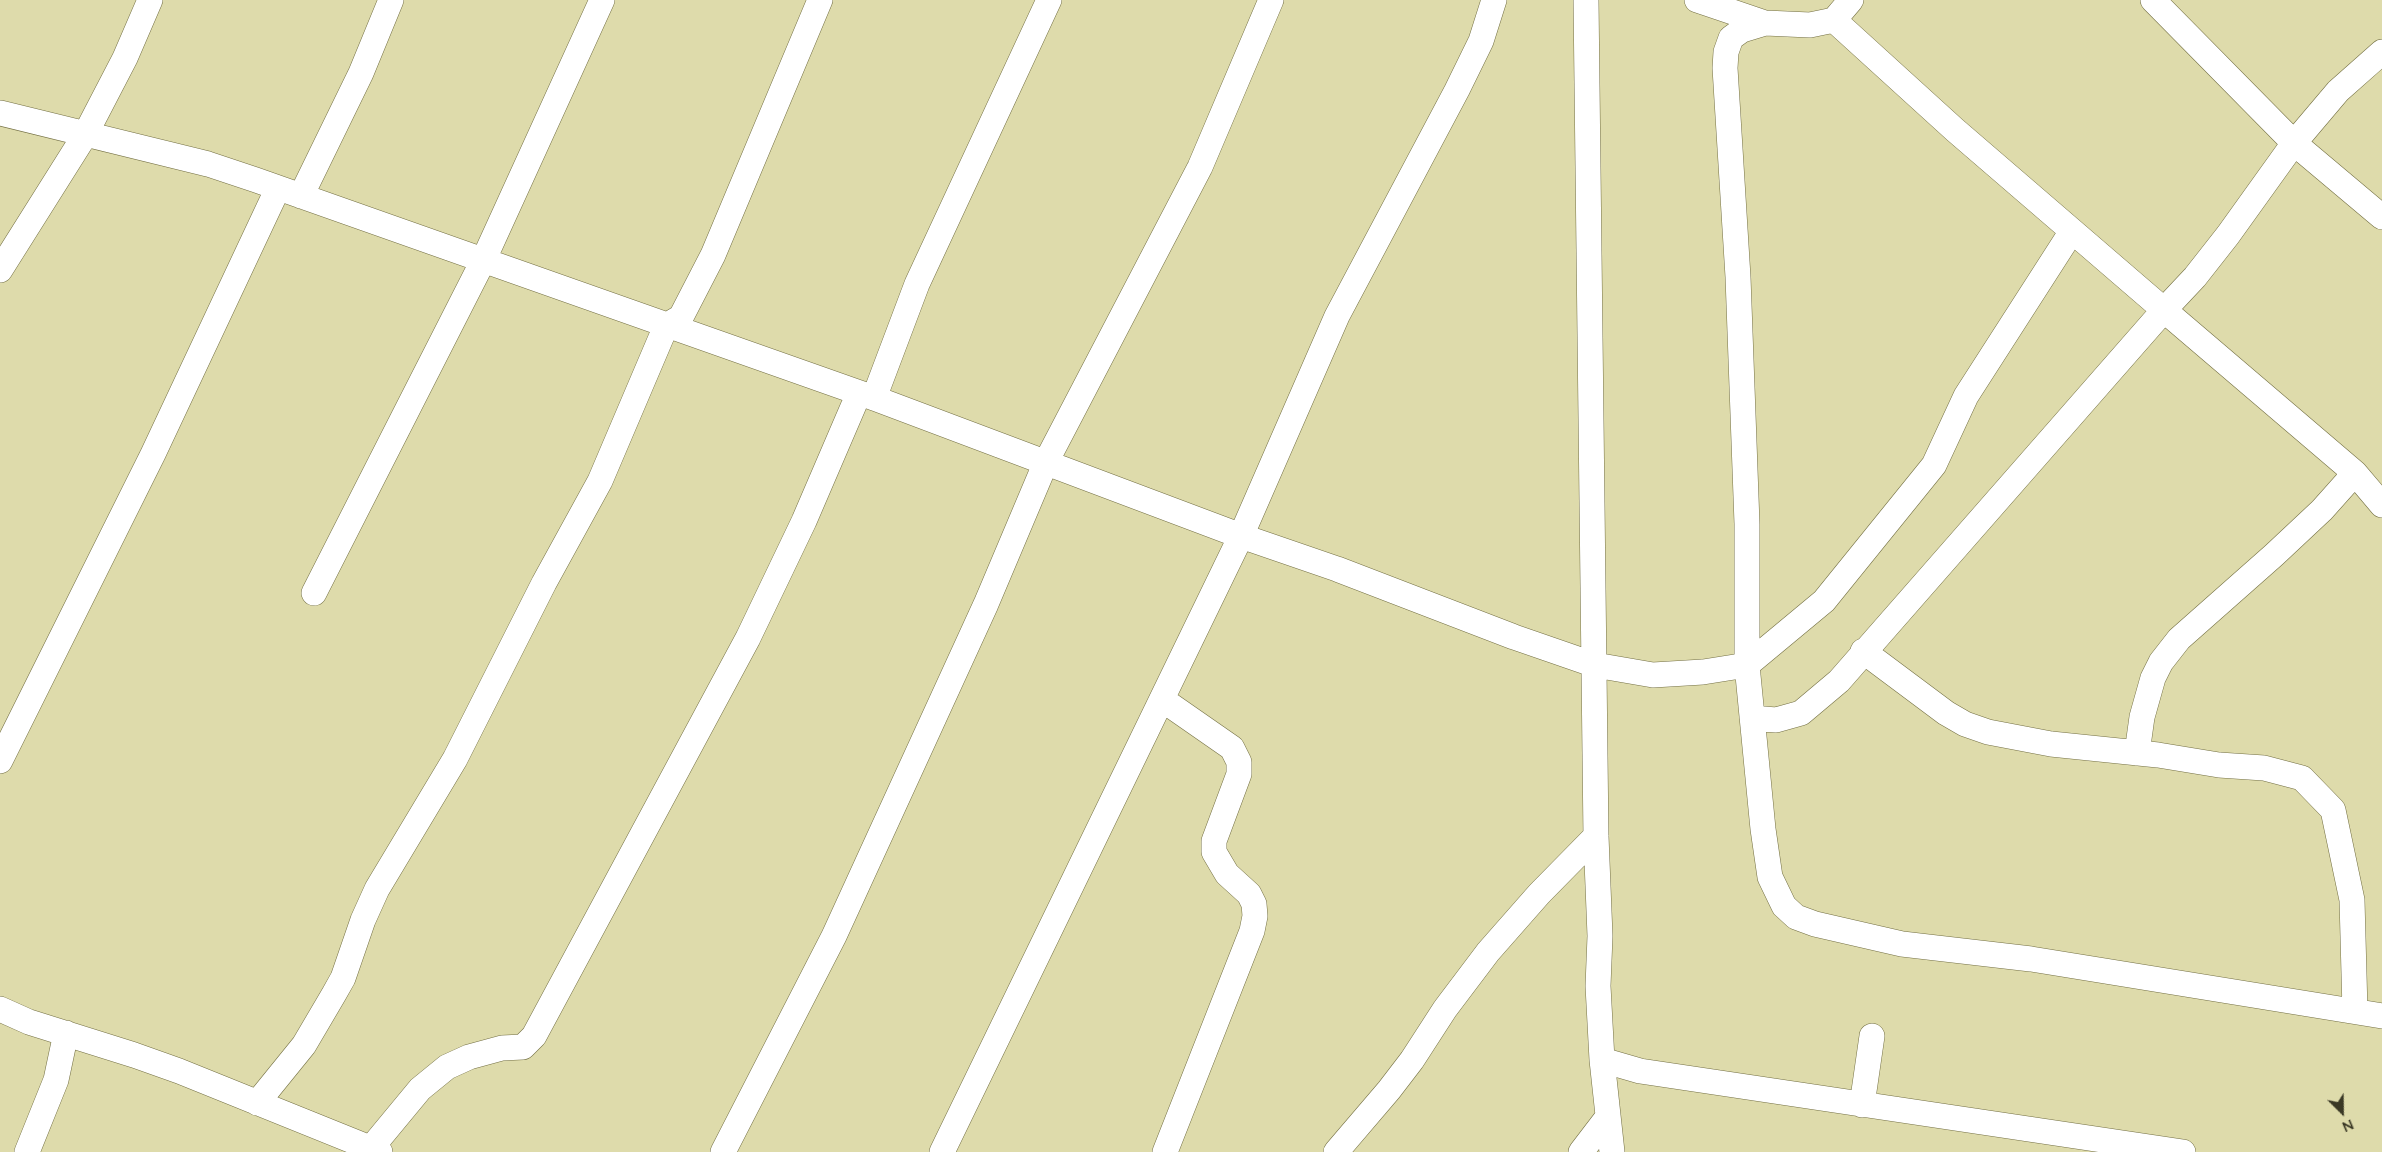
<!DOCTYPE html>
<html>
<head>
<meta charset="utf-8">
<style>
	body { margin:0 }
	#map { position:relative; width:2382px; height:1152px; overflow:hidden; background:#dedbab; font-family:Lato,sans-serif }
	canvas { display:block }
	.north { position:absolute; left:2317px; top:1087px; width:50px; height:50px; -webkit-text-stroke:4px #dedbab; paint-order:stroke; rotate:157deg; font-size:14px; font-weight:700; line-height:20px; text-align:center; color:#3a3825 }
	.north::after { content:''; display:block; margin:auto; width:18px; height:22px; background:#3a3825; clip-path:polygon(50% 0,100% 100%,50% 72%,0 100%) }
</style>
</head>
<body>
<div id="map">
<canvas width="2382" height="1152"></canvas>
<div class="north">N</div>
</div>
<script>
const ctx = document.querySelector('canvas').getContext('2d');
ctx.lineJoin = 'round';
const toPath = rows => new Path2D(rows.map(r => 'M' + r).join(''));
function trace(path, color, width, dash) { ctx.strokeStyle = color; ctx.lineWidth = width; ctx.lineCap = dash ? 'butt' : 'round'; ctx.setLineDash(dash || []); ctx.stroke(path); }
const minor = toPath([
	[1586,0,1596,836,1600,936,1598,986,1602,1060,1612,1152],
	[1697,0,1765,23],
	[2153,0,2294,143,2382,217],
	[1834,20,1851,0],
	[2382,52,2338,91,2294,143,2228,235,2195,277,2164,310,1955,130,1834,20,1810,25,1765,23,1742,30,1731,38,1726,52,1725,68,1738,277,1747,524,1747,665,1763,829,1770,877,1784,906,1796,917,1815,924,1902,944,2031,959,2382,1016],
	[0,113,208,164,256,180,874,398,1241,536,1337,569,1514,637,1595,665,1653,675,1703,672,1747,665,1824,601,1934,465,1966,396,2072,231],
	[301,196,361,73,391,0],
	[0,270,85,135,125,58,150,0],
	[874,398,917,284,1049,0],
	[314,593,484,259,602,0],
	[1863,651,1946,713,1965,724,1988,732,2051,744,2158,755,2219,765,2264,768,2302,778,2333,810,2352,900,2355,1011],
	[1163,700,1232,748,1239,762,1239,774,1214,841,1214,852,1227,874,1249,894,1254,904,1255,916,1252,931,1165,1152],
	[1752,718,1776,720,1801,713,1839,681,2164,310,2355,473,2382,505],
	[2137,753,2142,717,2153,678,2161,662,2179,639,2274,555,2322,510,2355,473],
	[0,761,153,454,278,188],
	[0,1009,29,1022,134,1055,179,1071,380,1152],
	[1602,1060,1640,1071,2183,1152],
	[257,1103,304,1045,334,994,343,978,363,920,377,889,455,759,544,583,600,481,666,326,681,317,713,255,820,0],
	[1862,1105,1872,1036],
	[372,1147,420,1089,447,1067,469,1057,502,1048,523,1047,534,1036,748,638,804,521,859,393],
	[27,1152,56,1080,66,1033],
	[723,1152,834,936,986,604,1046,462,1200,167,1271,0],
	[942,1152,1241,536,1337,316,1457,90,1481,41,1494,0],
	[1336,1152,1389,1090,1412,1060,1445,1009,1488,952,1539,894,1596,836],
	[1581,1152,1607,1118]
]);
trace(minor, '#747044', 26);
trace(minor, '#fff', 25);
</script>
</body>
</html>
